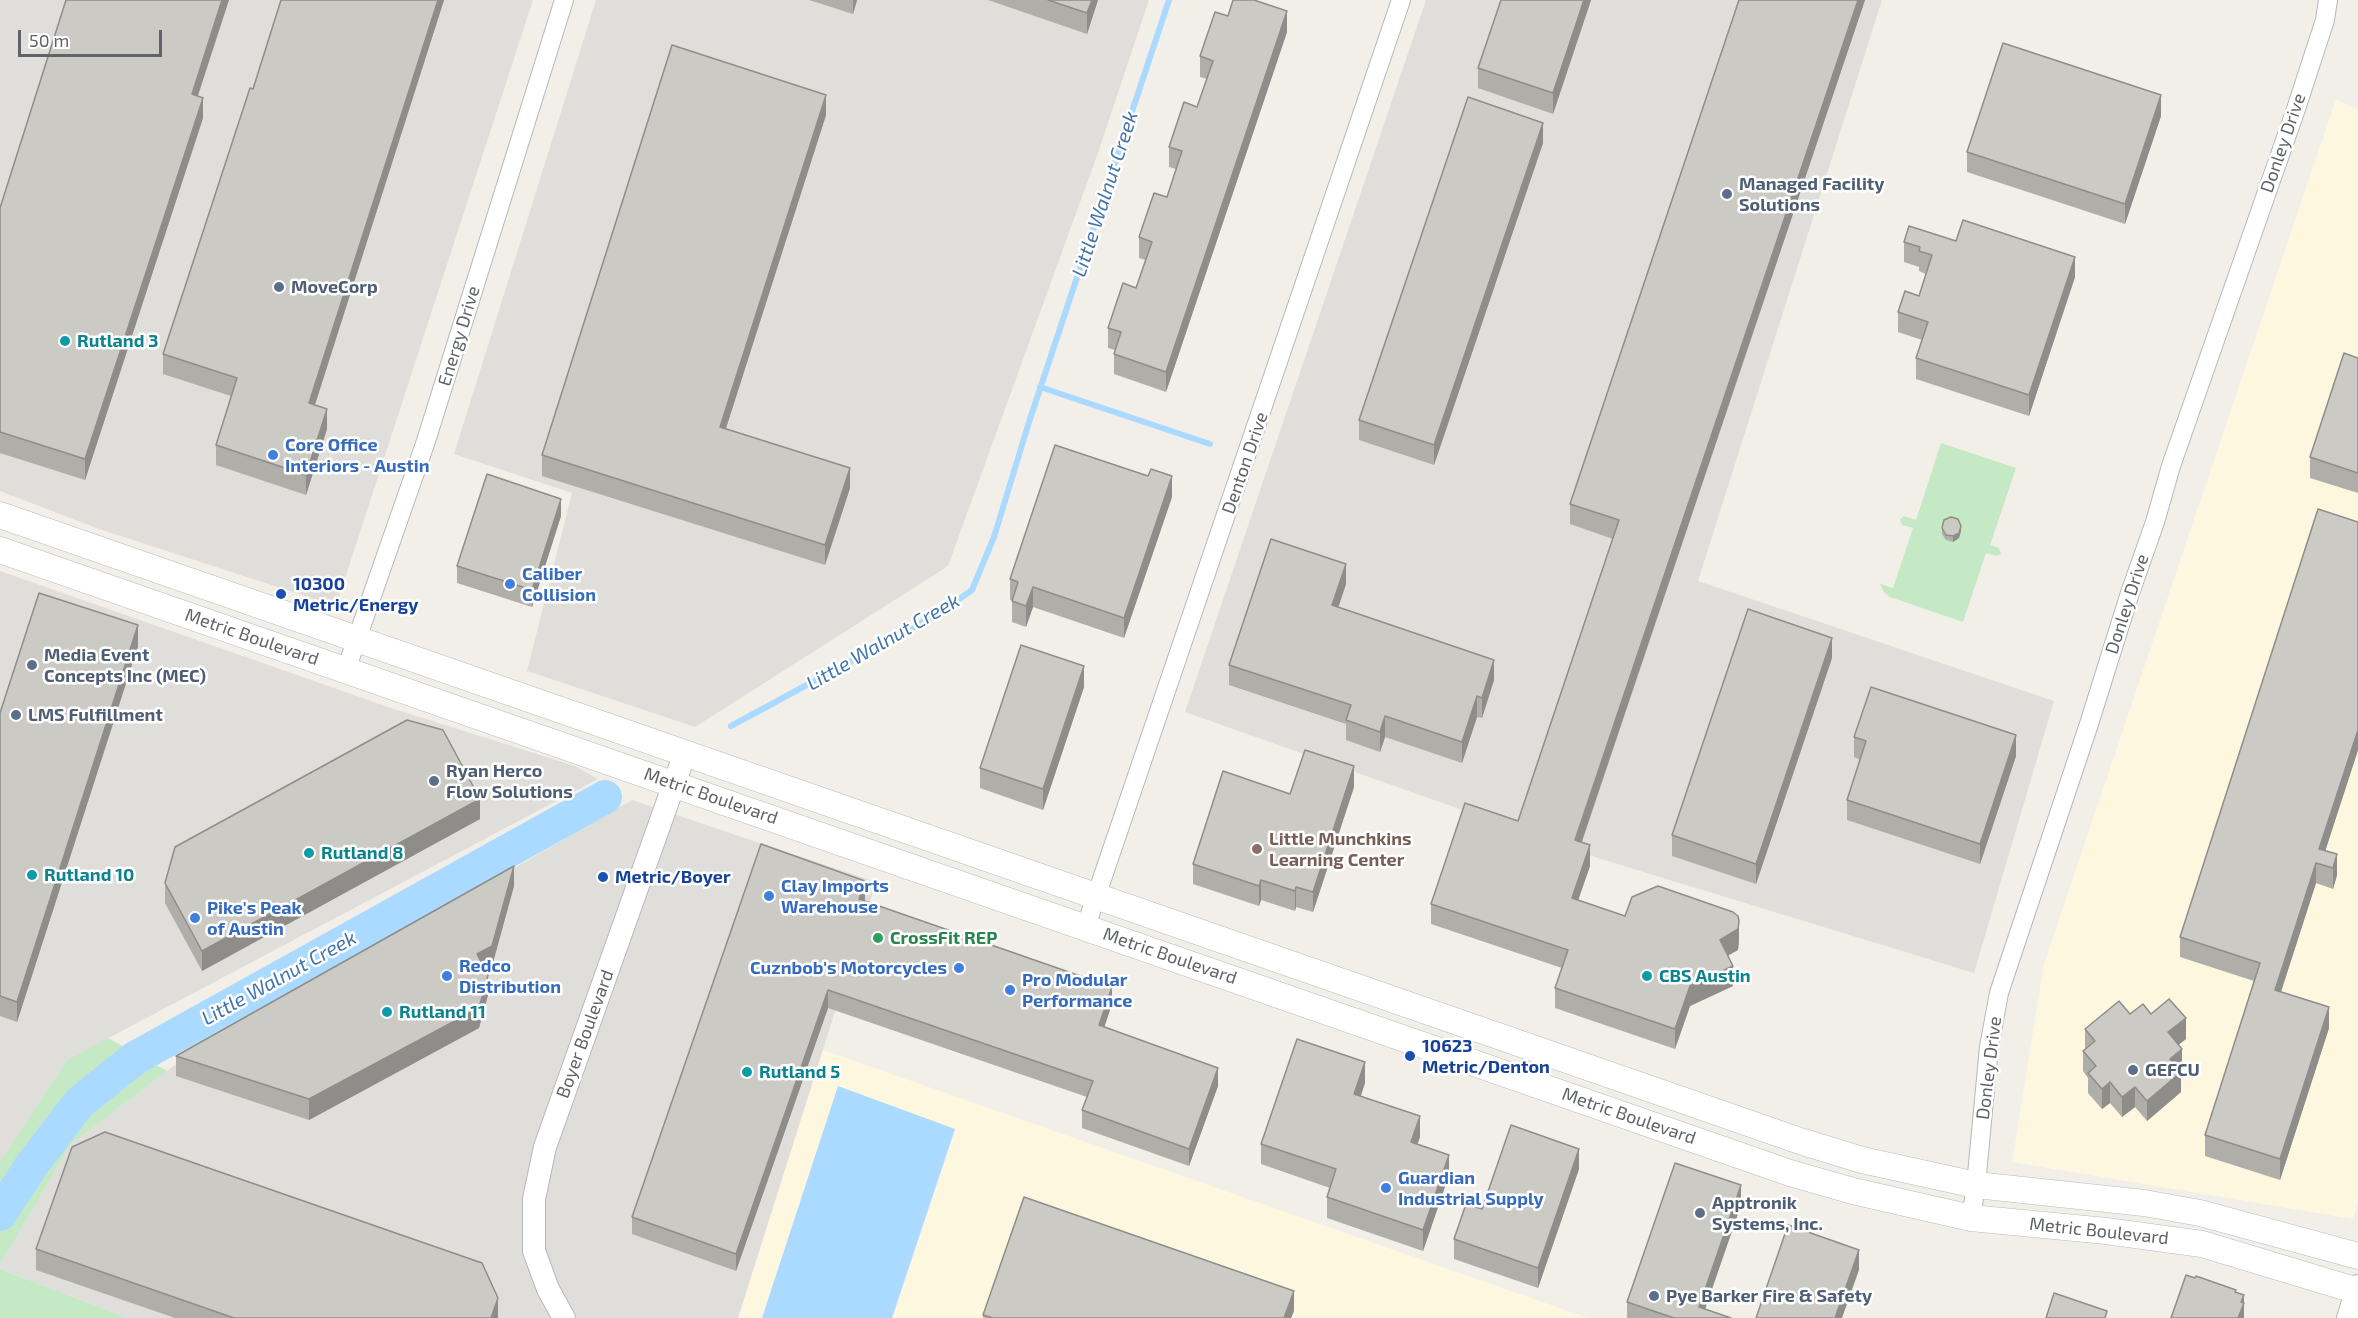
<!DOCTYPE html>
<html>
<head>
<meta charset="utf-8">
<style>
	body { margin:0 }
	#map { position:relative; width:2358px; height:1318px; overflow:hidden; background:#f1efe8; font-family:"Exo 2",sans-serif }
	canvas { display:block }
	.scale { position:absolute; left:18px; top:30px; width:144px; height:27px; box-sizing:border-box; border:3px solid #5f6368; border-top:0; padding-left:8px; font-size:18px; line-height:21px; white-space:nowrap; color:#5f6368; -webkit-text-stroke:4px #fff; paint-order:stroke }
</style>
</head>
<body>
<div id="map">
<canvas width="2358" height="1318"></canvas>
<div class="scale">50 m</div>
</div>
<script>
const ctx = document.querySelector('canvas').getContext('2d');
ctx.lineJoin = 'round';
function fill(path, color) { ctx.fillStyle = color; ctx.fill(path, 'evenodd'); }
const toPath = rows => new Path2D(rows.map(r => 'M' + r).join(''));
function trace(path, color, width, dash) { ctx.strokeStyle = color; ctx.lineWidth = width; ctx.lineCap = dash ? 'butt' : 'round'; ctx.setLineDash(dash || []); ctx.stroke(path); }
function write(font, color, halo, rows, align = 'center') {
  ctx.font = font + ' "Exo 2",sans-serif'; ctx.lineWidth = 5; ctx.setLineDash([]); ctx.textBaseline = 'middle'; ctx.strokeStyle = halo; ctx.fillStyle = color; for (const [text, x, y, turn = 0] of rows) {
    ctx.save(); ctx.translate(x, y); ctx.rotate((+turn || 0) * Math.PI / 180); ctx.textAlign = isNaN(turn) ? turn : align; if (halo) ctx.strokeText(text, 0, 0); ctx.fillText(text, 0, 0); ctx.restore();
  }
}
const commercial = toPath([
	[2336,99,2358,110,2358,1203,2353,1219,2012,1162,2044,964],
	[823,1050,1588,1318,738,1318]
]);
const industrial = toPath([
	[0,0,533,0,336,606,99,529,0,491],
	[596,0,1149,0,1099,150,948,566,695,727,527,671,572,493,454,454],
	[1426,0,1882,0,1698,581,2054,701,1974,973,1601,859,1185,712],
	[0,571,391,708,575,766,598,779,67,1060,0,1162],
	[632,800,876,882,738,1318,128,1318,0,1269,0,1265,71,1144,176,1064]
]);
const green = toPath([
	[1941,443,2016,468,1990,545,1999,548,2001,554,1997,556,1986,553,1963,622,1890,597,1884,592,1880,584,1893,588,1913,528,1902,525,1900,520,1904,516,1916,520],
	[108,1038,167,1071,71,1144,0,1265,0,1162,67,1060],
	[0,1269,128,1318,0,1318]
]);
const water = toPath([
	[838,1086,955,1129,892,1318,762,1318]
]);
const stream = toPath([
	[1040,387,1210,444],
	[731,726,938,614,972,590,994,537,1029,422,1169,0]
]);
const river = toPath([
	[0,1214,31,1166,79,1103,135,1058,605,797]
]);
const minor = toPath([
	[346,670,426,441,564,0],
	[1086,926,1401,0],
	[1971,1218,1976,1185,1989,1047,1999,993,2089,724,2130,593,2155,522,2171,466,2296,109,2325,20,2328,0]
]);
const tertiary = toPath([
	[564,1318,548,1289,534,1251,534,1199,545,1147,685,753],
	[2348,1318,2358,1286]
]);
const secondary = toPath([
	[0,515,1800,1141,1862,1160,1976,1185,2144,1203,2200,1213,2358,1256],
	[0,550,1790,1173,1853,1191,1971,1218,2106,1231,2202,1244,2358,1291]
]);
const wall = toPath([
	[281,0,444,0,315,405,327,429,306,495,216,465,216,445,231,396,163,374,163,354,253,89],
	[809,0,857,0,853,14],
	[988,0,1098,0,1087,34],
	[1591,0,1553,114,1478,88,1478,68],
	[1739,0,1865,0,1582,842,1590,866,1578,900,1625,916,1739,941,1738,950,1728,955,1733,986,1690,1006,1675,1049,1555,1008,1555,988,1562,968,1431,924,1431,904,1518,821,1613,539,1570,524,1570,504],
	[1228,16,1287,32,1166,392,1114,374,1114,354,1115,350,1108,348,1108,328,1136,288,1145,260,1139,258,1139,237,1167,197,1176,169,1169,167,1169,147,1197,107,1207,79,1200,77,1200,56],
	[198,96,203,118,85,480,0,453,0,208],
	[826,115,726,428,850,488,825,565,542,476,542,455],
	[2161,116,2125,224,1967,172,1967,152],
	[1543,143,1434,465,1359,440,1359,420],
	[1956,241,2075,277,2029,416,1916,379,1916,358,1922,340,1898,332,1898,312,1919,296,1926,274,1919,271,1919,267,1904,262,1904,242],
	[2358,358,2358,493,2310,478,2310,457],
	[1172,497,1124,638,1033,607,1026,627,1012,622,1012,600,1010,600,1010,579],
	[561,516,532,607,457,583,457,566],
	[2358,522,2358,750,2325,851,2337,875,2333,889,2316,883,2281,992,2329,1028,2280,1180,2205,1156,2205,1135,2254,981,2180,957,2180,937],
	[1942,528,1961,531,1959,538,1953,542,1946,540,1942,534],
	[1346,584,1338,608,1494,680,1482,718,1477,717,1462,763,1385,737,1380,752,1346,740,1346,724,1229,685,1229,665],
	[138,646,17,1022,0,1016,0,713],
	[1832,658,1756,884,1672,856,1672,835],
	[1084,687,1043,810,980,788,980,768],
	[1854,737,2016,756,1980,864,1847,820,1847,800,1860,760,1854,757],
	[1354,787,1313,912,1296,907,1295,911,1261,900,1259,906,1193,884,1193,864,1290,794],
	[480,819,202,971,165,903,165,883],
	[514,886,492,966,485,970,488,995,479,1028,309,1120,176,1076,176,1056],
	[865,899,865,901,1112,1004,1104,1027,1218,1086,1189,1166,1082,1128,1082,1110,1087,1097,828,1008,736,1271,632,1234,632,1217],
	[2130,1014,2151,1014,2186,1039,2178,1045,2182,1070,2180,1071,2181,1092,2147,1121,2135,1107,2122,1117,2110,1103,2102,1109,2088,1093,2088,1078,2083,1071,2083,1051,2085,1049,2085,1029],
	[1365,1083,1361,1096,1420,1137,1417,1144,1449,1175,1423,1251,1327,1218,1327,1197,1330,1188,1261,1164,1261,1144],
	[1579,1169,1538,1288,1454,1259,1454,1239,1482,1209],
	[1741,1205,1705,1309,1731,1318,1627,1318,1627,1302],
	[36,1249,498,1318,175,1318,36,1270],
	[1294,1311,1291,1318,983,1318,983,1315]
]);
const shadedWall = toPath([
	[222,0,229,0,192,114,192,94],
	[438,0,444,0,309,423,309,403],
	[853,0,857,0,853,14],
	[1092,0,1098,0,1087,34,1087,13],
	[1584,0,1591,0,1553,114,1553,93],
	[1858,0,1865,0,1575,861,1575,840],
	[1287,11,1287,32,1166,392,1166,372],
	[826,95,826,115,720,447,720,427],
	[2161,95,2161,116,2125,224,2125,204],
	[203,98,203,118,85,480,85,459],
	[1543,123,1543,143,1434,465,1434,445],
	[2075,257,2075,277,2029,416,2029,395],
	[327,409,327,429,306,495,306,475],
	[850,468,850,488,825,565,825,545],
	[1172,476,1172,497,1124,638,1124,618],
	[561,499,561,516,532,607,532,590],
	[1961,526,1961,531,1959,538,1953,542,1953,536],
	[1346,564,1346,584,1332,626,1332,605],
	[1033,587,1033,607,1026,627,1026,606],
	[138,625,138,646,17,1022,17,1002],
	[1832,638,1832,658,1756,884,1756,864],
	[1494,660,1494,680,1482,718,1482,698],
	[1084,666,1084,687,1043,810,1043,789],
	[1477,696,1477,717,1462,763,1462,742],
	[1385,716,1385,737,1380,752,1380,732],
	[2358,730,2358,750,2321,864,2319,849],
	[2016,735,2016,756,1980,864,1980,844],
	[1354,766,1354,787,1313,912,1313,892],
	[480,799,480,819,202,971,202,951],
	[1590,845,1590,866,1572,918,1572,898],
	[2337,854,2337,875,2333,889,2333,868],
	[2316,863,2316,883,2275,1010,2275,990],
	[514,866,514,886,492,966,477,974,477,954],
	[1261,880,1261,900,1259,906,1259,886],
	[865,881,865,899,859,916,859,899],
	[1296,887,1296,907,1295,911,1295,891],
	[1739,921,1739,941,1738,950,1720,960,1720,940],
	[1733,966,1733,986,1690,1006,1675,1049,1675,1029,1690,986],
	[488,975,488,995,479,1028,309,1120,309,1099],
	[1112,987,1112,1004,1099,1043,1099,1025],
	[828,990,828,1008,736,1271,736,1254],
	[2329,1007,2329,1028,2280,1180,2280,1159],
	[2186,1018,2186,1039,2168,1053,2168,1032],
	[2182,1049,2182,1070,2170,1080,2170,1059],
	[1365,1062,1365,1083,1354,1114,1354,1094],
	[1218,1068,1218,1086,1189,1166,1189,1149],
	[2181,1072,2181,1092,2147,1121,2147,1101],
	[2110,1082,2110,1103,2102,1109,2102,1089],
	[2135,1087,2135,1107,2122,1117,2122,1097],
	[1420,1116,1420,1137,1411,1162,1411,1142],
	[1579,1149,1579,1169,1538,1288,1538,1268],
	[1449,1155,1449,1175,1423,1251,1423,1230],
	[1741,1185,1741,1205,1702,1318,1699,1307],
	[1859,1250,1859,1270,1842,1318,1835,1318],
	[1294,1291,1294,1311,1291,1318,1284,1318],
	[2244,1295,2244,1318,2238,1318,2241,1302],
	[498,1298,498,1318,491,1318]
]);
const building = toPath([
	[66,0,222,0,192,94,203,98,85,459,0,432,0,208,66,0],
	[281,0,438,0,309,403,327,409,306,475,216,445,237,378,163,354,250,88,253,89,281,0],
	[1048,0,1092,0,1087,13,1048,0],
	[1233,0,1254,0,1287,11,1166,372,1114,354,1121,332,1108,328,1123,283,1136,288,1152,242,1139,237,1154,193,1167,197,1182,151,1169,147,1184,102,1197,107,1213,61,1200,56,1215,12,1228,16,1233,0],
	[1501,0,1584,0,1553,93,1478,68,1501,0],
	[1739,0,1858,0,1575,840,1590,845,1572,898,1625,916,1632,897,1658,886,1733,912,1738,916,1739,921,1738,929,1720,940,1733,966,1690,986,1675,1029,1555,988,1568,950,1431,904,1465,803,1518,821,1619,520,1570,504,1739,0],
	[2003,43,2161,95,2125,204,1967,152,2003,43],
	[672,45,826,95,720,427,850,468,825,545,542,455,672,45],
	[1468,97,1543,123,1434,445,1359,420,1468,97],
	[1963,220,2075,257,2029,395,1916,358,1928,322,1898,312,1905,291,1919,296,1932,255,1919,251,1920,247,1904,242,1909,226,1956,241,1963,220],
	[2344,353,2358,358,2358,473,2310,457,2344,353],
	[1055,445,1148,476,1151,469,1172,476,1124,618,1033,587,1026,606,1012,601,1018,582,1010,579,1055,445],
	[487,474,561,499,532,590,457,566,487,474],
	[2318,509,2358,522,2358,730,2319,849,2337,854,2333,868,2316,863,2275,990,2329,1007,2280,1159,2205,1135,2260,963,2180,937,2318,509],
	[1951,517,1958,519,1961,526,1959,533,1953,536,1946,535,1942,528,1944,520,1951,517],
	[1271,539,1346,564,1332,605,1494,660,1482,698,1477,696,1462,742,1385,716,1380,732,1346,720,1351,705,1229,665,1271,539],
	[39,593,138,625,17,1002,0,996,0,713,39,593],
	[1748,609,1832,638,1756,864,1672,835,1748,609],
	[1021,645,1084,666,1043,789,980,768,1021,645],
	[1871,687,2016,735,1980,844,1847,800,1866,741,1854,737,1871,687],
	[407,720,443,730,480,799,202,951,165,883,175,847,407,720],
	[1305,750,1354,766,1313,892,1296,887,1295,891,1261,880,1259,886,1193,864,1223,771,1290,794,1305,750],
	[761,844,865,881,859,899,1112,987,1099,1025,1218,1068,1189,1149,1082,1110,1093,1081,828,990,736,1254,632,1217,761,844],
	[514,866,492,946,477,954,488,975,479,1008,309,1099,176,1056,514,866],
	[2169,999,2186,1018,2168,1032,2182,1049,2170,1059,2181,1072,2147,1101,2135,1087,2122,1097,2110,1082,2102,1089,2088,1073,2096,1066,2083,1051,2095,1041,2085,1029,2119,1001,2130,1014,2143,1004,2151,1014,2169,999],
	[1297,1039,1365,1062,1354,1094,1420,1116,1411,1142,1449,1155,1423,1230,1327,1197,1336,1169,1261,1144,1297,1039],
	[1511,1125,1579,1149,1538,1268,1454,1239,1466,1204,1482,1209,1511,1125],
	[105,1132,482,1263,498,1298,491,1318,234,1318,36,1249,72,1147,105,1132],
	[1675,1163,1741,1185,1699,1307,1731,1318,1674,1318,1627,1302,1675,1163],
	[1024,1197,1294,1291,1284,1318,993,1318,983,1315,1024,1197],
	[1788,1225,1859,1250,1835,1318,1756,1318,1788,1225],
	[2186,1275,2195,1278,2196,1276,2236,1290,2235,1292,2244,1295,2241,1302,2244,1303,2238,1318,2171,1318,2186,1275],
	[2054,1293,2107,1311,2105,1318,2046,1318,2054,1293]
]);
const markers = [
	[1727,194,6,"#5c6f8a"],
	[279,287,6,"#5c6f8a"],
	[65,341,6,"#0f9aa8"],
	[273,455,6,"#3f7fe0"],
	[510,584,6,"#3f7fe0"],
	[281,594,6,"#1a4fb4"],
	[32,665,6,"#5c6f8a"],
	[16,715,6,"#5c6f8a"],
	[434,781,6,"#5c6f8a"],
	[1257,849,6,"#8d6e63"],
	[309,853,6,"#0f9aa8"],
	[32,875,6,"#0f9aa8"],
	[603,877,6,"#1a4fb4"],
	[769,896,6,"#3f7fe0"],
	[195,918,6,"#3f7fe0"],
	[878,938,6,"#2e9e5b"],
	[959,968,6,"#3f7fe0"],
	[447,976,6,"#3f7fe0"],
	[1647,976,6,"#0f9aa8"],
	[1010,990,6,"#3f7fe0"],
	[387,1012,6,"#0f9aa8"],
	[1410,1056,6,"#1a4fb4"],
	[2133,1070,6,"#5c6f8a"],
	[747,1072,6,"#0f9aa8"],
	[1386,1188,6,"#3f7fe0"],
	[1700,1213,6,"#5c6f8a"],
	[1654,1296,6,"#5c6f8a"]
];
const streetNames = [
	["Donley Drive",2283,143,-71],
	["Energy Drive",459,336,-73],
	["Denton Drive",1245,463,-71],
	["Donley Drive",2127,604,-72],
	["Metric Boulevard",252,637,19],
	["Metric Boulevard",711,796,19],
	["Metric Boulevard",1170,956,19],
	["Boyer Boulevard",585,1034,-70],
	["Donley Drive",1989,1068,-83],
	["Metric Boulevard",1629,1116,19],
	["Metric Boulevard",2099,1231,6]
];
const serviceNames = [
	["Managed Facility",1739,184],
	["Solutions",1739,205],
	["MoveCorp",291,287],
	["Media Event",44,655],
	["Concepts Inc (MEC)",44,676],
	["LMS Fulfillment",28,715],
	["Ryan Herco",446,771],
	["Flow Solutions",446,792],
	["GEFCU",2145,1070],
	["Apptronik",1712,1203],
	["Systems, Inc.",1712,1224],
	["Pye Barker Fire & Safety",1666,1296]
];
const cultureNames = [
	["Rutland 3",77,341],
	["Rutland 8",321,853],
	["Rutland 10",44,875],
	["CBS Austin",1659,976],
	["Rutland 11",399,1012],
	["Rutland 5",759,1072]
];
const shopNames = [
	["Core Office",285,445],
	["Interiors - Austin",285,466],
	["Caliber",522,574],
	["Collision",522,595],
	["Clay Imports",781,886],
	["Warehouse",781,907],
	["Pike's Peak",207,908],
	["of Austin",207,929],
	["Redco",459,966],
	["Distribution",459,987],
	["Cuznbob's Motorcycles",947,968,"right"],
	["Pro Modular",1022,980],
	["Performance",1022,1001],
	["Guardian",1398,1178],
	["Industrial Supply",1398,1199]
];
const transitNames = [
	["10300",293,584],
	["Metric/Energy",293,605],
	["Metric/Boyer",615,877],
	["10623",1422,1046],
	["Metric/Denton",1422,1067]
];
const educationNames = [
	["Little Munchkins",1269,839],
	["Learning Center",1269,860]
];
const leisureNames = [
	["CrossFit REP",890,938]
];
const waterNames = [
	["Little Walnut Creek",1105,194,-72],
	["Little Walnut Creek",883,642,-30],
	["Little Walnut Creek",279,978,-29]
];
fill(commercial, '#fef7e0');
fill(industrial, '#e0deda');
fill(green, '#c5e8c5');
fill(water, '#aadaff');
trace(stream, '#aadaff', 6);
trace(river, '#aadaff', 34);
trace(minor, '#b5b8bc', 20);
trace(tertiary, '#b5b8bc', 24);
trace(secondary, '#b6babf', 27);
trace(minor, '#fff', 18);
trace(tertiary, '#fff', 22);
trace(secondary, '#fff', 26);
fill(wall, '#afaea9');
fill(shadedWall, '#8f8d8a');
fill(building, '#cccac5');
trace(building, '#8f8d8a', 1.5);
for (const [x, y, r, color] of markers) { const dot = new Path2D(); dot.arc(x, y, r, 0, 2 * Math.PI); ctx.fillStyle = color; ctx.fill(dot); trace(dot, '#fff', 2); }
write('18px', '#5f6368', '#fff', streetNames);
write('bold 18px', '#4e5e75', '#fff', serviceNames, 'left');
write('bold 18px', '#0d838f', '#fff', cultureNames, 'left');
write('bold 18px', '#366cbe', '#fff', shopNames, 'left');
write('bold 18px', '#164399', '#fff', transitNames, 'left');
write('bold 18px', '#785e54', '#fff', educationNames, 'left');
write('bold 18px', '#27864d', '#fff', leisureNames, 'left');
write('italic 20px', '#4174aa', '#fff', waterNames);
</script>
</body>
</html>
